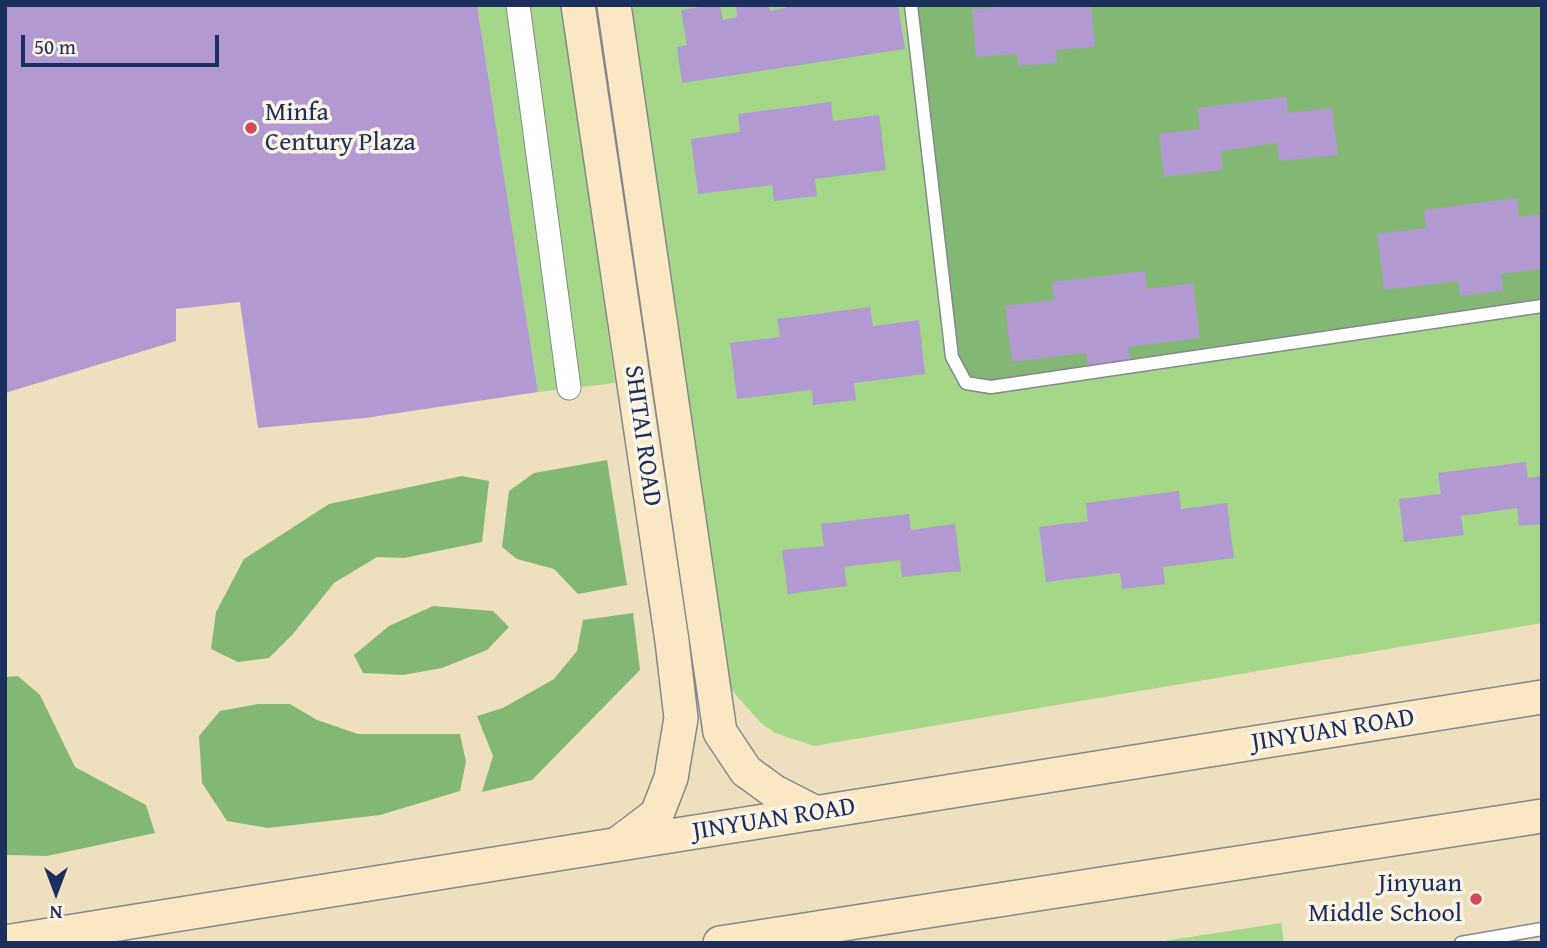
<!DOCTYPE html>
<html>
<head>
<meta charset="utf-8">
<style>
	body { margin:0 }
	#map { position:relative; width:1547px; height:948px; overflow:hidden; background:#eee0be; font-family:"Gentium Book Plus",serif }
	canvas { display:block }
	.frame { position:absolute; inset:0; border:7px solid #1b2f5e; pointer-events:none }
	.north { position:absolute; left:21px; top:857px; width:70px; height:70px; -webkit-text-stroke:5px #fcf5e5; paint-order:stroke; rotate:180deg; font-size:19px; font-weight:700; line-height:28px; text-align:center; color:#1b2f5e }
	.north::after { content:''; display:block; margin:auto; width:24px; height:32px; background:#1b2f5e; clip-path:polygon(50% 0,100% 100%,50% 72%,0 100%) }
	.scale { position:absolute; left:21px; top:35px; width:198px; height:32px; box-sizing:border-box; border:4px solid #1b2f5e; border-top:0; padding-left:9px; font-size:21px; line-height:24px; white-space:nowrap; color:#1b2f5e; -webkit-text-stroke:5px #fcf5e5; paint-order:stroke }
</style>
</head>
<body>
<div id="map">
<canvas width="1547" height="948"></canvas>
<div class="frame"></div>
<div class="north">N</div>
<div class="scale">50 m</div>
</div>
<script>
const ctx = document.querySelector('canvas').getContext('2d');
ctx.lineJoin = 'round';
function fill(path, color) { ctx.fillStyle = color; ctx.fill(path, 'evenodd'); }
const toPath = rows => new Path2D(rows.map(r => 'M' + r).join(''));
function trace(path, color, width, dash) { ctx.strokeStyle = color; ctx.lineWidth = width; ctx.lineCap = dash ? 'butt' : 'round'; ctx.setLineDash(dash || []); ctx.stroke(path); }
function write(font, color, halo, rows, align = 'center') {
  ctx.font = font + ' "Gentium Book Plus",serif'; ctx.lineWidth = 7; ctx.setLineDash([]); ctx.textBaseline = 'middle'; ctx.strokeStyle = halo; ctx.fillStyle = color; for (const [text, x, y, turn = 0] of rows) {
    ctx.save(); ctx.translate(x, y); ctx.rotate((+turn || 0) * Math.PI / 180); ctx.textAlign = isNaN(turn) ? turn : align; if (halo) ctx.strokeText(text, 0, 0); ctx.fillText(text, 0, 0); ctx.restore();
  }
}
const green = toPath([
	[477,5,562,5,615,383,538,392],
	[614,5,1542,5,1542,623,814,746,775,733,761,723,709,665],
	[1281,923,1284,943,1151,943]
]);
const forest = toPath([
	[911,5,1542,5,1542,306,991,387,966,383,952,357],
	[607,460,627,585,578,594,554,569,517,559,502,547,509,491,534,473],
	[462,476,489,481,482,542,404,558,377,557,334,583,293,634,269,658,238,662,211,649,216,612,244,559,329,504],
	[433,606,493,611,509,627,487,650,442,668,403,675,363,673,354,655,389,626],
	[633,613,640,670,532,780,482,792,493,756,477,716,503,708,554,679,577,651,583,620],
	[18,676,40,695,75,767,146,805,155,833,47,856,5,855,5,677],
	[258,704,290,704,317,720,358,734,460,734,466,762,460,791,380,815,268,828,227,821,202,783,199,736,220,711]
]);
const building = toPath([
	[5,5,477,5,538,392,365,418,258,428,240,302,176,309,176,341,5,393],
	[712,5,720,5,723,20,737,17,736,5,769,5,770,11,798,5,898,5,905,49,682,83,677,47,687,45,681,10],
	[1018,5,1091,5,1095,47,1056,50,1057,63,1018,66,1017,54,976,57,972,10],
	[1286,97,1288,113,1332,108,1338,155,1279,161,1277,143,1221,151,1223,170,1164,177,1159,134,1200,129,1197,108],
	[831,102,833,121,879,115,886,170,815,179,817,196,774,201,772,185,698,194,691,139,740,132,738,114],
	[1517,198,1519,217,1542,214,1542,269,1501,274,1503,291,1460,296,1458,281,1384,290,1377,234,1426,228,1424,210],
	[1145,271,1147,289,1193,283,1200,338,1128,347,1131,363,1088,369,1086,353,1012,362,1005,306,1054,300,1052,282],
	[870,307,873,326,919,320,925,374,854,383,856,400,813,405,812,390,737,399,730,343,780,337,777,319],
	[1526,462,1528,478,1542,476,1542,524,1519,526,1517,508,1461,516,1464,535,1404,542,1399,499,1441,494,1438,473],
	[1179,491,1181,509,1227,503,1234,558,1163,567,1165,584,1122,589,1120,573,1046,582,1039,527,1088,521,1086,503],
	[909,514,911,530,955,524,961,571,902,577,900,560,844,567,847,586,788,594,782,550,824,546,821,524]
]);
const lane = toPath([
	[911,5,952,357,966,383,991,387,1542,306],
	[1461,943,1542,929]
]);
const street = toPath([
	[518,5,569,388]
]);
const secondary = toPath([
	[578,5,672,641,681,718,671,778,657,814,620,842],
	[614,5,720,732,746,771,775,792,816,813],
	[5,942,1542,697],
	[720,943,1542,816]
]);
const markers = [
	[251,128,7,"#d1495b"],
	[1476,899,7,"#d1495b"]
];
const poiNames = [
	["Minfa",265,113],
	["Century Plaza",265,143],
	["Jinyuan",1462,884,"right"],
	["Middle School",1462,914,"right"]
];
const streetNames = [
	["SHITAI ROAD",642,436,82],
	["JINYUAN ROAD",1333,731,-9],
	["JINYUAN ROAD",774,820,-9]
];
fill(green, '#a4d787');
fill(forest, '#83b874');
fill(building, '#b299d2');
trace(lane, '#84888e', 15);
trace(street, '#84888e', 25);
trace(secondary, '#84888e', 36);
trace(lane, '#fff', 12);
trace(street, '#fff', 23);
trace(secondary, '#fae7c3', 33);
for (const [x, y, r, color] of markers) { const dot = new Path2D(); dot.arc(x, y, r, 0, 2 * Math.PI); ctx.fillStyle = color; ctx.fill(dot); trace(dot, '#fcf5e5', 2.5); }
write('26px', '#1b2f5e', '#fcf5e5', poiNames, 'left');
write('26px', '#1b2f5e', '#fcf5e5', streetNames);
</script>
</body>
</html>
